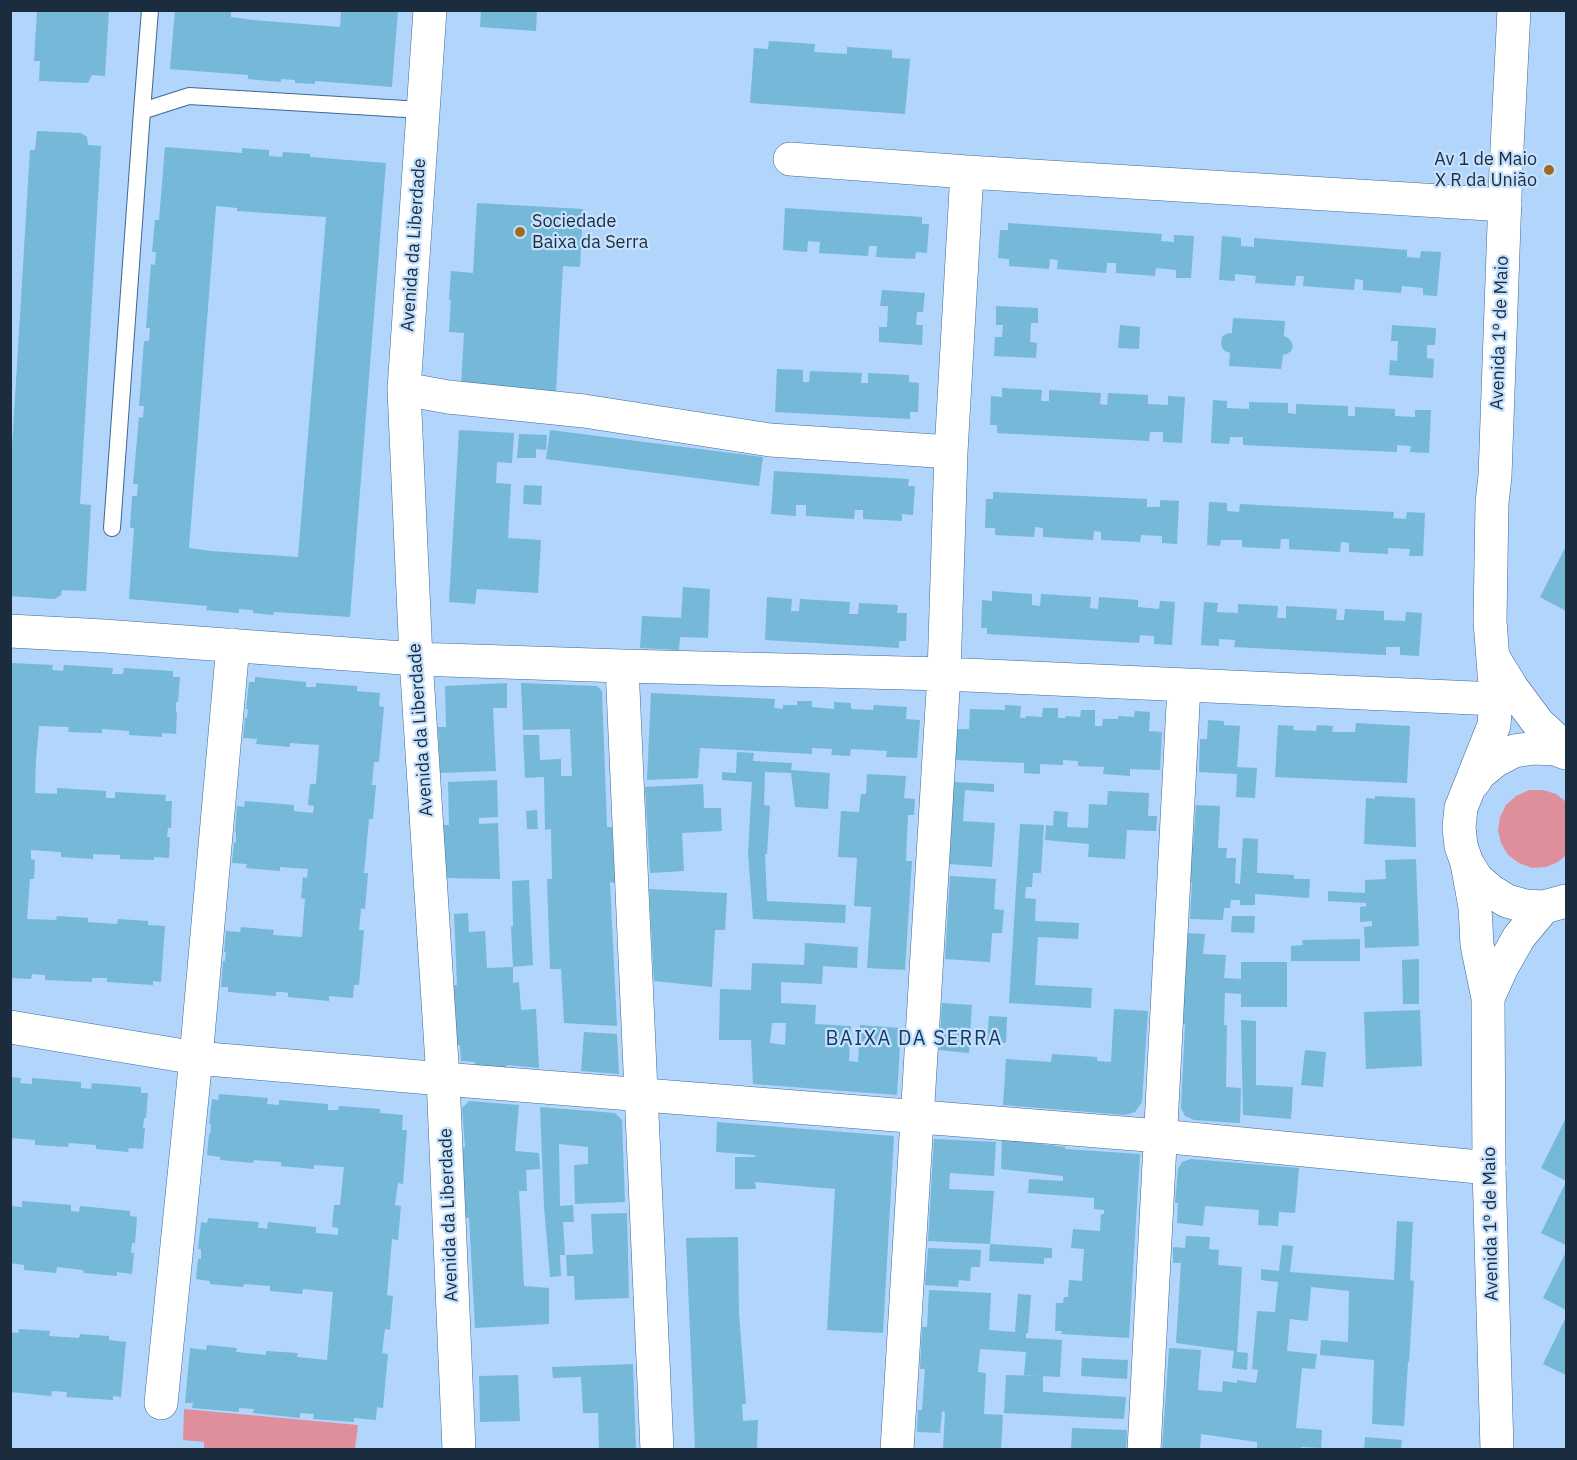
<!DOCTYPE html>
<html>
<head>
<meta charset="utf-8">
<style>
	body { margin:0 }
	#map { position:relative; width:1577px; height:1460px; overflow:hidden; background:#b1d5fb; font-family:"IBM Plex Sans",sans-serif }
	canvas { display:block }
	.frame { position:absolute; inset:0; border:12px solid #1a2c3e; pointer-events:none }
</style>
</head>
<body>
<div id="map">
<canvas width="1577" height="1460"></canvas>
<div class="frame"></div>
</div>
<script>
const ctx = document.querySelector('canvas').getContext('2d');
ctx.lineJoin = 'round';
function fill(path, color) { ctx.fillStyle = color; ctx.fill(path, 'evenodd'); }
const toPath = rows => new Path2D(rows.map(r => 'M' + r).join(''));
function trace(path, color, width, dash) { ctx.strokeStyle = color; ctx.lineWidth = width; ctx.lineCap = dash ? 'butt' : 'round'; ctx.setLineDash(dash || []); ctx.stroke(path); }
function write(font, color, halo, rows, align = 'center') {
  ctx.font = font + ' "IBM Plex Sans",sans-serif'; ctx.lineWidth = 4.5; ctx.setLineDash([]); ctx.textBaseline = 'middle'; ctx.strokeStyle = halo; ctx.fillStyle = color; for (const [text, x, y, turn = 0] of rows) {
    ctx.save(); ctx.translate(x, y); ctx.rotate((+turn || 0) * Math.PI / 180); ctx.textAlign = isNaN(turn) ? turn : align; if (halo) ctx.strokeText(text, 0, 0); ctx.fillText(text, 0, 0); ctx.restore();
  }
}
const green = toPath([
	[1529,790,1543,790,1556,794,1566,802,1566,855,1558,862,1546,867,1532,868,1519,863,1508,855,1501,843,1498,830,1500,817,1506,805,1516,796],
	[184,1409,358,1425,355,1449,204,1449,204,1442,183,1440]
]);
const building = toPath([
	[37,10,109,10,105,76,92,75,88,83,39,81,40,61,34,61],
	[175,10,231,10,231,17,253,20,340,27,341,10,398,10,392,87,315,81,315,84,295,83,295,80,281,79,281,82,248,79,248,75,170,69],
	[481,10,537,10,536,31,480,27],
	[769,41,815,44,814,52,847,54,847,47,892,50,892,58,910,59,905,114,750,103,754,48,768,49],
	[37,131,81,133,87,137,88,145,101,146,80,504,91,505,86,591,62,590,61,595,55,599,10,596,10,480,30,150,35,150],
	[165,147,242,153,242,148,269,150,269,156,282,157,283,152,310,154,310,157,386,163,350,617,274,612,273,615,253,613,253,610,239,609,239,613,206,610,207,606,129,599,134,528,130,528,132,496,137,496,138,484,133,484,139,417,143,418,144,406,139,406,144,341,149,341,150,328,146,328,151,264,155,265,156,252,152,252,155,220,159,220],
	[216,206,237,208,237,211,326,217,298,557,211,551,189,548],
	[477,203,583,209,580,267,563,266,556,392,461,386,464,333,449,332,451,300,449,300,451,271,473,273],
	[785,208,922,217,922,224,929,224,927,253,916,252,915,259,876,257,877,246,869,246,868,256,819,253,820,242,808,241,807,252,783,250],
	[1008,223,1162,234,1161,241,1174,242,1174,235,1194,236,1191,278,1176,278,1176,270,1156,268,1155,276,1116,273,1116,263,1107,263,1106,273,1057,269,1058,260,1050,259,1049,269,1009,266,1009,259,998,258,1000,230,1008,230],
	[1222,236,1241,238,1241,246,1254,247,1254,238,1407,250,1407,257,1420,258,1421,251,1441,252,1437,296,1423,295,1423,288,1402,286,1401,293,1363,290,1363,280,1355,279,1354,290,1303,286,1304,276,1296,276,1295,286,1255,283,1256,276,1235,274,1235,281,1219,280],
	[882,290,925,293,923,312,917,312,916,325,923,325,922,345,879,342,879,327,887,327,888,306,880,306],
	[996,306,1038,308,1038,323,1031,323,1030,342,1037,343,1036,358,994,356,995,337,1002,337,1003,325,996,325],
	[1233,318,1285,321,1284,336,1288,338,1291,341,1293,346,1291,351,1287,354,1283,355,1281,369,1229,366,1230,353,1225,351,1222,348,1221,343,1222,337,1226,334,1232,333],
	[1120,325,1140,327,1139,349,1118,348],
	[1392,325,1436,328,1435,345,1427,345,1427,358,1434,359,1433,378,1389,375,1390,360,1397,361,1398,341,1391,341],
	[777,369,803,370,803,382,809,382,810,371,862,373,861,383,868,383,868,373,909,375,909,382,919,383,918,412,910,412,910,419,775,412],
	[1002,388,1042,390,1041,401,1049,401,1049,390,1101,393,1100,404,1107,405,1108,393,1148,395,1148,404,1168,405,1168,396,1185,397,1182,443,1163,442,1163,432,1150,432,1149,441,997,433,997,425,990,425,991,396,1002,397],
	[1213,400,1227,401,1227,408,1249,409,1249,402,1288,403,1288,413,1296,414,1296,404,1348,406,1348,416,1355,416,1355,407,1395,409,1395,416,1415,417,1415,410,1431,410,1429,453,1410,452,1411,446,1397,445,1397,452,1243,445,1243,437,1230,437,1229,444,1211,443],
	[459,430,514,433,512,463,497,462,496,483,511,484,508,538,541,540,538,593,477,589,475,604,449,602],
	[550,430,763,457,759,486,546,459],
	[519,434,547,435,546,450,536,449,536,458,517,458],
	[774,471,909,479,908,486,915,486,913,515,902,514,902,521,863,519,863,510,855,510,854,519,806,516,806,505,796,505,796,516,771,514],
	[524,485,542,486,541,505,523,504],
	[993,492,1147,499,1147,507,1160,507,1160,500,1179,501,1177,544,1162,543,1162,536,1141,535,1140,542,1101,540,1101,532,1094,531,1093,540,1043,537,1043,528,1035,527,1034,537,995,535,995,528,985,528,986,499,993,499],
	[1209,502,1227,503,1227,511,1239,512,1240,504,1394,512,1393,518,1406,519,1407,512,1425,513,1423,556,1409,556,1410,549,1388,548,1388,554,1349,552,1349,543,1341,542,1340,552,1289,549,1289,539,1281,539,1280,549,1242,547,1242,540,1221,540,1220,546,1207,545],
	[1566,546,1566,611,1540,597],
	[683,587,710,589,708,638,680,637,679,650,640,648,642,616,681,618],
	[992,591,1032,594,1032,605,1040,606,1041,594,1091,597,1090,608,1098,609,1099,597,1138,600,1138,607,1159,609,1160,601,1175,602,1172,645,1154,644,1154,636,1140,635,1139,643,987,634,987,628,981,628,982,600,992,601],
	[767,597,792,599,791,611,799,611,800,599,850,602,849,614,858,614,859,603,898,605,897,613,907,613,906,641,899,641,899,648,765,640],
	[1204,602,1218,603,1217,612,1238,613,1238,604,1278,606,1277,618,1286,618,1286,606,1337,609,1336,620,1344,620,1345,609,1384,611,1384,620,1405,621,1406,612,1422,613,1419,656,1400,655,1400,647,1386,647,1386,655,1234,647,1235,640,1219,639,1219,646,1201,645],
	[11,663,53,665,52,670,63,671,64,665,113,668,112,674,123,674,124,668,173,671,173,677,180,677,178,702,176,702,176,712,177,712,176,734,162,733,162,737,129,735,129,731,102,729,102,733,68,732,69,727,39,726,36,759,35,793,57,794,57,788,106,791,106,798,115,798,115,792,166,795,165,801,172,801,171,828,168,828,167,837,170,837,169,858,154,857,154,860,120,859,120,855,93,854,93,859,61,857,61,852,31,850,31,859,35,860,34,879,30,879,27,919,56,920,57,916,88,918,88,922,117,924,118,919,148,921,148,925,165,926,161,982,153,981,153,985,107,982,107,978,92,978,92,982,45,980,45,975,32,974,31,979,10,978],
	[255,677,306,682,306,687,316,687,316,683,357,686,357,691,380,693,379,706,384,707,379,762,374,762,372,785,376,785,373,819,369,819,364,873,368,873,365,909,361,908,359,930,364,930,359,985,354,985,353,998,329,996,329,1001,288,997,288,993,283,992,276,992,276,996,228,992,228,987,221,987,223,961,225,961,226,952,224,952,226,931,240,932,241,927,274,930,273,935,302,937,305,899,301,898,303,877,307,878,308,869,280,867,280,871,246,868,247,864,232,863,234,842,236,843,236,832,235,832,237,806,244,807,245,801,294,805,294,811,313,813,314,806,308,805,310,784,316,784,319,745,290,743,290,747,256,744,257,739,243,738,245,718,247,718,248,709,246,709,249,682,255,682],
	[507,683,507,708,493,708,496,771,440,773,438,727,446,727,445,686],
	[521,683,597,686,602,691,607,827,612,827,615,883,610,882,617,1026,564,1023,561,969,550,969,547,879,552,879,551,829,545,830,544,777,525,778,523,735,539,735,540,760,561,759,561,776,572,776,570,729,523,730],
	[651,693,775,699,774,708,783,709,783,705,797,705,797,701,812,701,812,707,834,709,834,702,851,703,851,709,873,710,874,705,907,707,906,719,920,720,917,758,886,757,887,751,871,750,851,749,850,756,831,755,832,749,812,748,812,754,700,748,698,778,647,780],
	[1005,705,1021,706,1020,718,1026,718,1026,716,1042,717,1043,708,1058,708,1058,718,1065,718,1066,716,1080,717,1081,710,1095,710,1095,726,1102,726,1103,719,1118,719,1118,716,1134,717,1135,711,1150,712,1149,731,1162,732,1160,770,1130,769,1130,776,1103,774,1104,767,1078,766,1078,761,1063,760,1063,765,1040,764,1040,774,1024,773,1024,763,955,760,957,729,969,729,970,709,1005,710],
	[1208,720,1224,721,1224,725,1240,726,1237,767,1257,768,1255,798,1236,797,1237,774,1199,772,1200,739,1207,739],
	[1356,723,1410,726,1407,783,1275,777,1278,725,1294,726,1293,730,1316,731,1317,725,1333,726,1332,732,1355,732],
	[737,752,754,753,753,761,792,763,791,770,830,773,828,809,795,807,791,773,765,772,764,805,770,806,767,854,765,854,767,901,846,905,845,923,753,919,748,853,752,782,722,780,722,772,736,773],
	[867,774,906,776,904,798,915,799,914,815,908,815,906,861,912,861,905,970,867,968,871,907,854,906,857,858,838,857,841,811,859,812,861,794,866,794],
	[497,780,498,817,479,818,479,824,498,823,500,879,445,878,443,825,449,825,448,782],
	[954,782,994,784,994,792,965,790,963,821,995,823,992,867,949,864],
	[703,784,704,808,721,808,722,831,682,833,684,871,650,873,645,787],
	[1108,791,1149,793,1148,816,1157,816,1156,831,1127,830,1125,859,1088,857,1089,844,1045,840,1046,825,1053,826,1054,811,1068,812,1067,827,1088,828,1089,804,1107,805],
	[1375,796,1415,798,1416,847,1364,844,1366,798,1375,799],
	[1196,805,1220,806,1218,848,1227,848,1226,858,1236,858,1235,883,1240,884,1243,838,1258,839,1257,873,1294,875,1294,879,1310,879,1309,898,1255,894,1255,905,1240,905,1240,900,1231,900,1230,908,1224,908,1223,920,1190,919,1192,882,1190,882,1191,846,1193,847],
	[537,810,538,829,527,829,526,811],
	[1020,824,1044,825,1041,873,1033,873,1032,887,1026,887,1025,898,1036,899,1035,921,1079,923,1078,939,1038,937,1035,985,1092,988,1091,1008,1009,1003],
	[1416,859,1419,946,1365,948,1364,927,1372,926,1372,921,1360,922,1360,907,1366,906,1366,903,1328,901,1328,891,1365,893,1365,880,1386,879,1385,860],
	[950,876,996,879,994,909,1004,910,1002,933,992,933,990,962,945,959],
	[529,880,533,965,513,967,511,927,513,926,512,881],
	[649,889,727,893,725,930,715,930,712,987,654,981],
	[468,913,469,932,485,931,487,968,513,967,513,983,519,982,521,1010,536,1009,539,1068,507,1065,507,1072,475,1069,475,1062,461,1061,460,1045,453,1045,450,985,457,985,454,914],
	[1232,916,1255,916,1254,933,1231,932],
	[1186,933,1205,934,1203,954,1226,955,1224,978,1241,979,1241,962,1287,962,1287,1007,1241,1007,1241,994,1225,993,1224,1025,1227,1025,1226,1087,1241,1088,1240,1123,1194,1120,1185,1116,1181,1108,1185,1024,1181,1023],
	[1360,939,1360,961,1291,961,1291,946,1303,945,1302,940],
	[805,943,858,947,857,968,823,966,822,984,781,982,781,1003,816,1005,815,1024,851,1026,849,1061,858,1062,860,1025,901,1028,897,1095,753,1084,751,1040,719,1040,720,989,751,990,752,963,804,965],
	[772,1023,786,1023,785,1045,770,1043],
	[1419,959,1419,1004,1403,1004,1402,960],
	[942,1003,972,1005,969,1053,939,1050],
	[1114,1009,1148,1011,1142,1102,1135,1112,1125,1115,1003,1105,1006,1059,1051,1062,1052,1054,1097,1057,1097,1061,1111,1062],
	[1420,1010,1422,1066,1366,1069,1364,1012],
	[989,1016,1007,1017,1006,1043,987,1042],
	[1241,1020,1256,1021,1256,1085,1293,1087,1291,1119,1243,1115],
	[584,1032,617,1034,619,1074,581,1071],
	[1305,1050,1326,1052,1323,1087,1301,1085],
	[10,1077,21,1078,20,1083,32,1084,32,1078,81,1082,81,1088,91,1089,92,1083,141,1087,141,1093,148,1093,146,1118,144,1118,143,1128,145,1128,143,1149,129,1148,128,1152,96,1149,96,1145,69,1143,68,1147,35,1145,35,1140,10,1138],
	[219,1094,268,1098,267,1104,279,1105,279,1100,328,1104,328,1110,338,1110,339,1106,380,1109,380,1113,403,1115,402,1130,407,1130,403,1184,398,1183,395,1205,401,1206,398,1240,392,1239,387,1295,393,1296,390,1330,385,1329,382,1353,388,1354,383,1408,377,1407,376,1420,354,1418,354,1422,313,1419,314,1414,300,1413,300,1418,253,1413,254,1409,239,1408,239,1412,192,1408,193,1403,185,1403,190,1348,206,1350,207,1345,237,1348,236,1352,266,1355,266,1351,298,1353,297,1357,327,1360,333,1292,303,1289,302,1294,270,1291,270,1286,244,1284,243,1287,210,1284,210,1281,196,1279,198,1259,201,1259,201,1249,198,1249,201,1222,207,1223,208,1218,259,1222,258,1228,263,1228,267,1229,268,1222,316,1227,316,1233,338,1235,338,1228,332,1227,334,1205,340,1205,344,1167,314,1165,314,1169,281,1166,281,1162,254,1160,253,1163,220,1160,220,1157,207,1155,209,1134,210,1135,211,1124,209,1124,212,1099,218,1100],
	[469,1101,519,1105,515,1151,539,1153,540,1169,526,1170,527,1191,519,1191,524,1286,549,1288,549,1324,475,1328,469,1218,463,1218,458,1147,465,1147,462,1108],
	[540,1107,615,1113,622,1120,625,1202,575,1204,574,1165,588,1164,588,1147,559,1144,560,1206,573,1205,574,1222,563,1222,565,1255,560,1255,561,1276,550,1277,544,1206],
	[1566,1118,1566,1181,1541,1168],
	[717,1122,894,1136,883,1333,827,1330,835,1189,755,1182,756,1189,735,1189,735,1157,756,1157,755,1155,716,1152],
	[934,1139,996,1142,994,1176,950,1173,949,1189,994,1191,990,1244,928,1241],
	[1002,1139,1065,1147,1065,1149,1140,1154,1129,1338,1061,1334,1062,1331,1055,1331,1056,1303,1063,1303,1064,1297,1068,1297,1069,1280,1082,1281,1084,1249,1071,1248,1073,1229,1100,1231,1101,1214,1104,1214,1104,1210,1094,1209,1094,1198,1028,1193,1029,1179,1063,1181,1063,1176,1001,1169],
	[1191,1159,1299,1168,1295,1213,1279,1212,1278,1226,1258,1225,1259,1210,1205,1206,1203,1226,1177,1223,1178,1203,1175,1203,1178,1169,1182,1162],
	[1566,1182,1566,1245,1541,1233],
	[22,1201,71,1205,71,1211,79,1212,80,1206,130,1211,130,1216,137,1217,135,1243,132,1243,131,1253,134,1253,132,1274,117,1272,117,1276,84,1273,83,1270,57,1267,56,1273,24,1270,24,1265,10,1263,10,1206,22,1207],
	[627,1213,629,1298,575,1300,574,1276,567,1276,566,1255,593,1254,591,1214],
	[1397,1221,1413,1222,1410,1280,1414,1281,1409,1362,1408,1362,1404,1426,1372,1424,1374,1360,1320,1355,1321,1340,1348,1342,1349,1291,1311,1287,1308,1321,1290,1319,1287,1351,1317,1354,1315,1369,1302,1368,1296,1428,1322,1430,1321,1448,1301,1447,1301,1449,1257,1449,1257,1442,1201,1434,1200,1449,1162,1449,1169,1348,1201,1350,1198,1390,1222,1392,1223,1381,1237,1383,1237,1380,1256,1383,1258,1370,1252,1369,1257,1311,1275,1312,1278,1282,1261,1280,1261,1269,1279,1271,1282,1245,1293,1246,1290,1272,1394,1280],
	[1186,1236,1210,1237,1209,1249,1219,1250,1218,1265,1242,1267,1237,1352,1248,1353,1247,1370,1232,1368,1234,1351,1176,1343,1181,1263,1173,1263,1173,1247,1185,1248],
	[738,1237,739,1313,746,1404,742,1404,743,1421,758,1420,757,1449,695,1449,686,1238],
	[990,1244,1052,1248,1052,1258,1044,1258,1044,1264,989,1261],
	[928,1248,981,1250,980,1267,971,1267,970,1281,959,1280,958,1287,925,1285],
	[1566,1252,1566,1310,1543,1298],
	[929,1290,991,1293,989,1330,1015,1332,1018,1294,1031,1295,1028,1333,1026,1333,1026,1338,1062,1340,1060,1377,1024,1375,1026,1352,980,1349,978,1372,986,1373,984,1414,1003,1415,1001,1449,943,1449,945,1412,942,1411,940,1433,917,1432,918,1410,922,1410,925,1369,920,1369,922,1327,927,1327],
	[1566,1317,1566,1375,1543,1364],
	[19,1329,50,1331,49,1336,79,1338,80,1334,109,1336,109,1340,126,1342,121,1397,113,1396,113,1400,66,1397,67,1392,52,1391,51,1396,10,1392,10,1332,18,1333],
	[1082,1358,1128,1360,1127,1379,1081,1376],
	[633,1364,636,1449,599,1449,598,1413,583,1413,581,1377,553,1378,552,1367],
	[518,1375,520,1421,480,1422,479,1376],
	[1006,1375,1043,1376,1043,1392,1126,1397,1124,1419,1004,1413],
	[1072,1428,1127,1430,1126,1449,1071,1449],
	[1365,1437,1402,1440,1401,1449,1364,1449]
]);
const service = toPath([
	[142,111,189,96,422,110],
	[112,528,142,111,150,10]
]);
const minor = toPath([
	[430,10,404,389,416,659,443,1079,459,1450],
	[790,159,967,172,1505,205],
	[404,389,448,397,584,411,770,440,951,452],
	[10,631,104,636,416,659,622,666,944,674,1496,699],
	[622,666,657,1450],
	[10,1027,196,1058,443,1079,1160,1136,1489,1168],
	[161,1403,196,1058,233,645],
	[897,1450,944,674,951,452,967,172],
	[1144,1450,1184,686]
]);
const secondary = toPath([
	[1495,660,1512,688,1538,723,1566,749],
	[1474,782,1479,774,1495,761,1514,751,1534,748,1555,749,1566,753],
	[1467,863,1477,879,1491,891,1507,901,1525,906,1544,907,1566,901],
	[1488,998,1502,967,1519,937,1544,907],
	[1497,1450,1489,1168,1488,998,1477,945,1475,907,1467,863,1461,846,1459,827,1461,808,1494,725,1496,699,1490,621,1492,503,1495,476,1506,168,1514,10]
]);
const markers = [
	[1549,170,6,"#9e6921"],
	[520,232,6,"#9e6921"]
];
const poiNames = [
	["Av 1 de Maio",1537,160],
	["X R da União",1537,181],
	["Sociedade",532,222,"left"],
	["Baixa da Serra",532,243,"left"]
];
const streetNames = [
	["Avenida da Liberdade",414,245,-86],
	["Avenida 1º de Maio",1500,333,-88],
	["Avenida da Liberdade",421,730,-94],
	["Avenida da Liberdade",449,1215,-92],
	["Avenida 1º de Maio",1491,1224,-91]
];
const neighbourhoodNames = [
	["BAIXA DA SERRA",914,1039]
];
fill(green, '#df8f9b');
fill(building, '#75b8d8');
trace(service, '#406993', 18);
trace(minor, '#406993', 34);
trace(secondary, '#406993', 34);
trace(service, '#fff', 16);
trace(minor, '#fff', 33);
trace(secondary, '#fff', 33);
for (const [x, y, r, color] of markers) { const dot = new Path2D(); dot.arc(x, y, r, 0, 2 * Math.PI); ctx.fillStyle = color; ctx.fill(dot); trace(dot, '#c6e1fe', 2); }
write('18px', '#1a2c3e', '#c6e1fe', poiNames, 'right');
write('18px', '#1a2c3e', '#c6e1fe', streetNames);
ctx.letterSpacing = '1.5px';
write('20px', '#133d64', '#c6e1fe', neighbourhoodNames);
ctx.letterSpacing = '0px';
</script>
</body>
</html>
